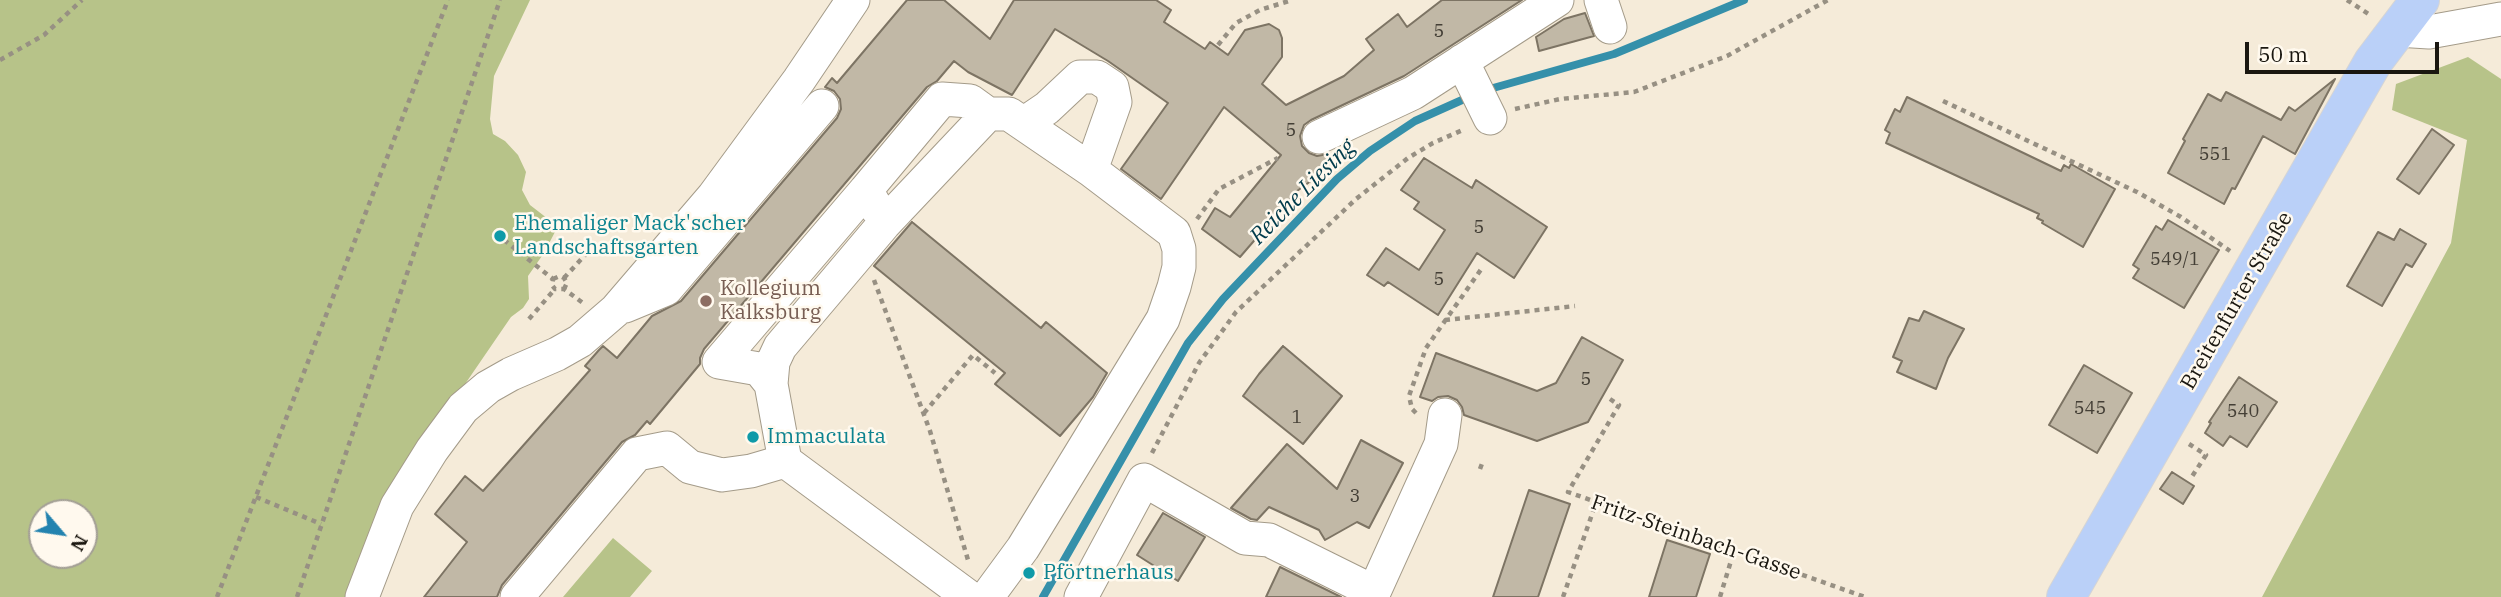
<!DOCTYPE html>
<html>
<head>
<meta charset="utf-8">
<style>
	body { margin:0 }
	#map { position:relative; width:2501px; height:597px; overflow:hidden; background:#f5ebd9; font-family:"IBM Plex Serif",serif }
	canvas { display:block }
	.north { position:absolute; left:28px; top:499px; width:70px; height:70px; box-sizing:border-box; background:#fff9ee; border:2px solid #a39f95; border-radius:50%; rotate:119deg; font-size:19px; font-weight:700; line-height:28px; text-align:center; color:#1a1710 }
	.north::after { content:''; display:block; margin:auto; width:24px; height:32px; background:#2383af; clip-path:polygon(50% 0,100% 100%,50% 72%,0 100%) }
	.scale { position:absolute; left:2245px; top:42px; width:194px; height:32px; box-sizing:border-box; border:4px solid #1a1710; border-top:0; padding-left:9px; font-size:21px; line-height:24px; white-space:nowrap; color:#1a1710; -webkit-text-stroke:5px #fff9ee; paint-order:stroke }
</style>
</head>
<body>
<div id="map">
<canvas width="2501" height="597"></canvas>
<div class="north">N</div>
<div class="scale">50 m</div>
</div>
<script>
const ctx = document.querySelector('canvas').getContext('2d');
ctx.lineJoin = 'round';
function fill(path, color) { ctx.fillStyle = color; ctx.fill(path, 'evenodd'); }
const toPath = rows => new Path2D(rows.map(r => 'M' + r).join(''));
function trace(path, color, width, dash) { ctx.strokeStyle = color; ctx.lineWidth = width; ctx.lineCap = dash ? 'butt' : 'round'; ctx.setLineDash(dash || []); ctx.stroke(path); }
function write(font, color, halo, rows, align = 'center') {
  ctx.font = font + ' "IBM Plex Serif",serif'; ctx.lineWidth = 5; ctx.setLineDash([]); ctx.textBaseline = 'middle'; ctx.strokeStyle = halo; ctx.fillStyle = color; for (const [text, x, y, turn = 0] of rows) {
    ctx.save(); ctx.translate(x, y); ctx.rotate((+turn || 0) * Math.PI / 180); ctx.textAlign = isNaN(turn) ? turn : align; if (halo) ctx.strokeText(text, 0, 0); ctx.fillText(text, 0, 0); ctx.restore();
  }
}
const green = toPath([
	[0,0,530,0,494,76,490,119,493,134,505,141,518,155,526,172,522,190,530,205,552,222,556,230,544,253,528,276,529,299,523,308,511,317,450,406,352,597,0,597],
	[42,513,84,513,84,555,42,555],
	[2468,57,2501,79,2501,597,2262,597,2451,243,2467,140,2392,110,2396,84],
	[613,538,652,571,630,597,563,597]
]);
const stream = toPath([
	[1486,90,1614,54,1744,0],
	[1043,597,1188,343,1223,299,1337,179,1370,151,1415,121,1471,96]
]);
const building = toPath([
	[907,0,944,0,990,39,1014,0,1156,0,1171,10,1164,22,1205,49,1210,42,1228,55,1245,30,1269,24,1279,30,1282,38,1282,57,1262,84,1286,105,1344,76,1374,50,1366,39,1398,14,1407,27,1442,0,1522,0,1404,76,1311,120,1304,125,1300,136,1302,146,1309,153,1317,156,1328,154,1333,165,1297,191,1240,257,1202,229,1215,208,1230,217,1281,155,1224,107,1161,199,1121,169,1168,103,1108,61,1055,29,1012,95,968,72,954,61,937,81,927,87,704,349,700,358,700,364,650,424,647,421,635,435,622,442,502,585,497,597,424,597,467,542,435,514,465,476,483,491,590,370,585,366,599,350,603,346,617,358,652,316,681,301,837,118,841,109,840,99,834,91,825,87,832,78,837,83,907,0],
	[1585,13,1594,36,1539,51,1536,37,1564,19,1585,13],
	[2335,79,2295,154,2263,136,2235,189,2232,188,2224,204,2168,173,2185,141,2183,139,2208,94,2221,101,2226,92,2281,120,2289,107,2295,111,2335,79],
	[1907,97,2061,171,2064,165,2069,168,2071,164,2115,189,2083,247,2042,223,2043,221,2037,218,2039,214,1886,143,1890,133,1885,130,1895,109,1900,112,1907,97],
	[2432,129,2454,145,2419,194,2397,179,2432,129],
	[1424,158,1472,188,1476,180,1547,227,1514,278,1477,253,1438,315,1388,282,1384,286,1367,275,1386,248,1419,270,1445,230,1414,209,1419,202,1401,190,1424,158],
	[2168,220,2219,250,2184,308,2133,278,2139,269,2133,265,2156,226,2162,230,2168,220],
	[912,222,1041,328,1046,322,1107,373,1093,397,1060,436,995,384,1005,373,874,266,912,222],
	[2400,229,2426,244,2412,267,2406,264,2382,306,2347,286,2378,232,2394,240,2400,229],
	[1924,311,1964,329,1948,358,1936,389,1897,372,1902,361,1893,357,1909,318,1919,321,1924,311],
	[1582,337,1623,360,1588,422,1537,441,1464,415,1462,407,1457,400,1448,396,1438,397,1432,401,1420,397,1436,353,1537,391,1556,383,1582,337],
	[1283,346,1342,396,1303,444,1243,396,1259,374,1283,346],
	[2084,365,2132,393,2097,453,2049,425,2084,365],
	[2239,377,2277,402,2247,447,2230,436,2223,446,2205,433,2211,423,2209,422,2239,377],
	[1361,440,1403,463,1369,528,1357,522,1325,540,1319,530,1269,507,1257,520,1251,519,1231,508,1287,444,1337,489,1361,440],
	[2172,472,2194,486,2183,504,2160,489,2172,472],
	[1529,490,1570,504,1538,597,1493,597,1529,490],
	[1163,513,1205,537,1178,581,1137,555,1163,513],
	[1667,540,1710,554,1696,597,1649,597,1667,540],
	[1280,567,1341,597,1266,597,1280,567]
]);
const path = toPath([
	[2347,0,2370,15],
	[1218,45,1236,23,1260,10,1292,0],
	[0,60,44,35,82,0],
	[1943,101,2137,192,2181,217,2230,251],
	[1515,109,1560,99,1634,92,1727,56,1828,0],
	[1197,219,1219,189,1278,158],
	[504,240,553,279,552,285,555,289,564,289,583,303],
	[564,278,586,254],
	[553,279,560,276,564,278,567,283,564,289],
	[874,280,930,431,968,560],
	[529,319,555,289],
	[1445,320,1575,306],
	[1610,399,1619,405,1568,492,1865,597],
	[924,413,973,355,995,373],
	[1416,413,1412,409,1409,396,1426,348,1482,268],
	[2189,444,2206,455,2191,478],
	[1152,453,1199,363,1236,312,1356,199,1408,158,1433,143,1465,129],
	[1480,469,1483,461],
	[256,497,321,524],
	[217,597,448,0],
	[297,597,500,0],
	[1563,597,1596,503],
	[1720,597,1734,551]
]);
const minor = toPath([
	[1601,0,1610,27],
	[2397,30,2429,32,2501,19],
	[1462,61,1490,118],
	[1025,123,1047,108,1080,77,1097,77,1112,87,1115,102,1091,170],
	[1319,137,1413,93,1557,0],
	[877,209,866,190,942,99,970,101,988,114],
	[625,306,666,289,822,106],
	[771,384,759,369,719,362,866,190],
	[362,597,397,506,432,450,463,408,488,387,511,374,557,354,580,341,616,310,713,197,799,80,853,0],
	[517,597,637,454,667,448,690,467,722,475,751,471,785,461],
	[969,597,785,461,771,384,773,362,780,347,884,224,988,114,1009,114,1091,170,1174,233,1179,249,1179,267,1174,287,1163,319,1023,548,987,597],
	[1081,597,1144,480,1245,538,1269,540,1374,592,1441,444,1445,415]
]);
const major = toPath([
	[2066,597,2373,62,2420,0]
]);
const markers = [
	[500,236,7,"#0f9aa8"],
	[706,301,7,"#8d6e63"],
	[753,437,7,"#0f9aa8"],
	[1029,573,7,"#0f9aa8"]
];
const numberNames = [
	["5",1439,32],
	["5",1291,131],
	["551",2215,155],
	["5",1479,228],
	["549/1",2175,260],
	["5",1439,280],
	["5",1586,380],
	["545",2090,409],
	["540",2243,412],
	["1",1297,418],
	["3",1355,497]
];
const cultureNames = [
	["Ehemaliger Mack'scher",514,224],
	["Landschaftsgarten",514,248],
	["Immaculata",767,437],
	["Pförtnerhaus",1043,573]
];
const educationNames = [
	["Kollegium",720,289],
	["Kalksburg",720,313]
];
const streetNames = [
	["Breitenfurter Straße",2237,301,-60],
	["Fritz-Steinbach-Gasse",1696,538,19]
];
const waterNames = [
	["Reiche Liesing",1303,192,-45]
];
fill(green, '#b7c389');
trace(stream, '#3590aa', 8);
fill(building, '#c1b8a6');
trace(building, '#7d7464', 2);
trace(minor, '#a49b89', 35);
trace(major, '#d6d5d4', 40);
trace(path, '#979083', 4.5, [5, 5]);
trace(minor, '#fff', 33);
trace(major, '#bad0f8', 38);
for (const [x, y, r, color] of markers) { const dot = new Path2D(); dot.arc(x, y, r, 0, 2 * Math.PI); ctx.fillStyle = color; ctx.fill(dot); trace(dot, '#fff9ee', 2.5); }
write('18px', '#443f36', null, numberNames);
write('21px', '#0d838f', '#fff9ee', cultureNames, 'left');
write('21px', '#785e54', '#fff9ee', educationNames, 'left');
write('21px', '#1a1710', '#fff9ee', streetNames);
write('italic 23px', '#003b4b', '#fff9ee', waterNames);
</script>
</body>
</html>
